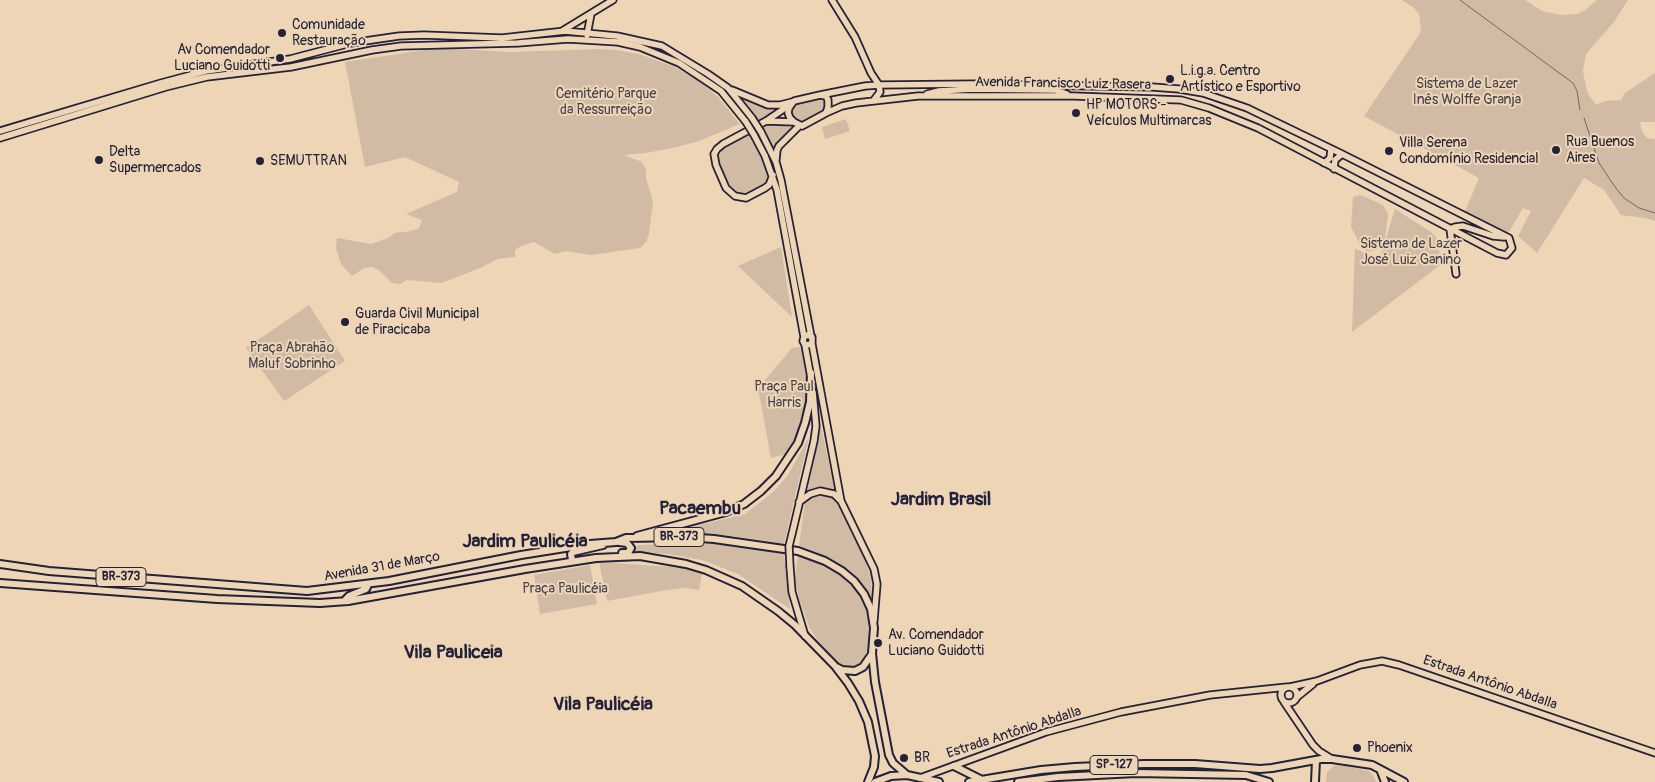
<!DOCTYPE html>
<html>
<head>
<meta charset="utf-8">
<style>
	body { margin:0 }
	canvas { display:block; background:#eed5b6 }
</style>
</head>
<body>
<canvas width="1655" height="782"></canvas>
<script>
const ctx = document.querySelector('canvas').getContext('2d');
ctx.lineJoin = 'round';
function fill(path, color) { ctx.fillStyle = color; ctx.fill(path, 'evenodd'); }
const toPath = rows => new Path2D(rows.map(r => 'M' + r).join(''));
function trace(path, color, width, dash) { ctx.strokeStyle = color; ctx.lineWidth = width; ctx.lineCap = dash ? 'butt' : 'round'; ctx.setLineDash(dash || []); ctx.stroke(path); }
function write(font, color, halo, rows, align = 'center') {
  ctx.font = font + ' Pangolin,sans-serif'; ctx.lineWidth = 4; ctx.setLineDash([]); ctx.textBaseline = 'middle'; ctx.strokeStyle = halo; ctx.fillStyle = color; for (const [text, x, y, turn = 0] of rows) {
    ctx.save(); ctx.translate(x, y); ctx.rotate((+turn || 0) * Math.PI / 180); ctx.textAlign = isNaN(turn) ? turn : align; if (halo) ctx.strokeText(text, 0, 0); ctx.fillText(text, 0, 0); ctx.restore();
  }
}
const green = toPath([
	[1402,0,1525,0,1542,11,1561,15,1577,14,1585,10,1597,0,1628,0,1614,22,1586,54,1583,70,1584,78,1588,94,1596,105,1605,101,1621,100,1625,93,1655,73,1655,122,1640,122,1642,132,1647,138,1655,139,1655,221,1645,218,1621,215,1604,190,1584,178,1537,253,1518,236,1531,211,1523,208,1507,235,1464,214,1479,178,1364,116,1421,32,1419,14,1414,8],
	[438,48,510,52,600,49,617,50,639,54,675,67,698,81,717,96,740,124,699,141,677,147,646,153,624,155,642,162,646,170,646,178,653,202,649,234,646,242,640,248,591,255,566,251,555,254,534,242,521,246,515,250,515,257,498,259,480,268,441,283,407,280,400,284,392,283,380,271,373,267,364,268,352,276,341,264,336,248,337,238,371,244,388,238,395,233,411,231,419,228,422,220,406,214,457,192,459,182,405,157,365,167,345,62],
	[739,96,768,108,785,105,781,110,758,123],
	[819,97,824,98,827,102,822,111,800,123,792,117,791,112,794,104],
	[846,119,850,131,825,139,822,127],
	[768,124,795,127,774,153,761,127],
	[750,133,770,175,763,186,749,193,740,194,729,189,717,161,718,155,722,148],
	[1361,195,1383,205,1388,214,1385,238,1382,245,1376,250,1367,252,1361,246,1351,227,1353,197],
	[1395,209,1431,232,1436,237,1441,259,1439,266,1352,332,1355,249,1380,258],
	[781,247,792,317,738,266],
	[309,305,345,361,284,401,246,348],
	[799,347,805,351,809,375,807,402,800,430,789,453,771,458,758,388,792,348],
	[821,426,835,492,827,489,818,489,807,493],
	[809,437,784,544,731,536,681,531,681,528,684,527,708,523,745,514,772,493,788,475],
	[816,494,824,494,831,497,837,503,862,550,871,578,872,601,867,590,849,570,828,557,799,545,805,502,809,498],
	[715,543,784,554,790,609,738,574,702,560,667,554,633,551,638,545],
	[798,554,827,565,843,575,853,586,868,610,869,643,864,659,854,668,840,667,834,662,810,629,799,599,795,578],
	[599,562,686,568,702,574,699,590,685,588,667,590,607,601],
	[590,565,597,604,540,614,534,575],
	[1339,765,1369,771,1373,775,1376,782,1326,782,1327,772,1334,766]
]);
const stream = toPath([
	[1460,0,1573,83,1577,91,1580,110],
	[1584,118,1599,163,1615,187,1624,198,1639,208,1655,213]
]);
const secondary = toPath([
	[832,0,855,37,871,73,879,85,880,92,874,100],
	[562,31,613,0],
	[587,35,591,14],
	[732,90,768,105,780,105,792,102],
	[927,94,939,91,972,89,1055,90,1067,94],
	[820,95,865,86,879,85,972,84,1152,87,1179,89,1203,93,1247,108,1342,154,1509,238,1512,248,1506,255,1497,253,1258,128,1209,108,1181,100,1074,96,918,96,856,103,842,106,826,113],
	[820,95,826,96,828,100,828,107,826,113,802,126,794,122,790,118,788,113,789,108,794,101,820,95],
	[766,121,794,122],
	[0,131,161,83,206,71,290,59,351,43,399,36,424,35,502,38,565,31,617,36,662,46,708,74,728,88,752,118],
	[761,132,776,162,781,180,811,336],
	[754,135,765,156,777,190,804,337,803,341,805,345,812,344,812,337,807,335,804,337],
	[0,138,166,87,207,77,291,67,372,50,401,46,518,43,568,39,618,42,640,47,679,63,721,91,746,122],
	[776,160,777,150,779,146,800,125],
	[1324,163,1330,158,1331,149],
	[1334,169,1335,160,1342,154],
	[773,175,769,185,765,188,746,198,735,196,726,188,716,165,714,154,717,149,723,144,766,121,791,104],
	[1456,274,1450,229,1455,227,1463,226,1493,236,1504,237],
	[812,344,841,501,874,569,877,584,874,621],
	[805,345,811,378],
	[799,502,810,494,820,491,834,494,841,501],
	[792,534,814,441,816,426,813,392],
	[790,567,792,592,805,636],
	'1281 695a8 8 0 1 1 16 0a8 8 0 1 1-16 0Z',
	[1290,687,1317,681,1360,665,1382,661,1399,665,1655,753],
	[1297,697,1313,684],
	[1284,702,1313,745,1319,751,1332,759],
	[920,778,1046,732,1121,712,1210,695,1287,687]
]);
const primary = toPath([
	[637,536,726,512,744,504,761,491,776,476,798,443,805,423,810,402,811,373],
	[619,542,627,543,631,548,628,553,622,553],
	[572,560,571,554,573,552,603,545],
	[0,564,49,571,307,591,389,581,521,555,590,544,616,542,626,538,686,537,714,539,798,551,825,561,842,571,854,581,864,594,871,609,874,628,872,653,875,682,889,755,893,763,907,775],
	[0,583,217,599,320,603,348,601,525,569,596,558,640,556,686,564,706,570,742,586,778,611,795,625,835,666,848,683,859,701,868,722,875,756,874,767,868,782],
	[348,601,346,599,349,596,366,589,368,585],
	[836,667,842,670,855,671,863,667,872,654],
	[954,766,982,780],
	[1380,769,1385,782],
	[875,782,891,776,907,775,939,782],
	[969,782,1041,770,1075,767,1144,764,1195,764,1260,769,1272,768,1321,759,1332,759,1372,765,1404,782],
	[1018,782,1058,777,1136,773,1246,775,1269,782],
	[1315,782,1316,760]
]);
const secondaryBridge = toPath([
	[752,118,761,132],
	[746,122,754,135],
	[790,567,789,546,792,534]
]);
const markers = [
	[282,33,5,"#22223b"],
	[280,58,5,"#22223b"],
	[1170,79,5,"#22223b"],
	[1076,113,5,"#22223b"],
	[1556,150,5,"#22223b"],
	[1389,151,5,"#22223b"],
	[99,160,5,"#22223b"],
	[260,161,5,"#22223b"],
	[345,322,5,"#22223b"],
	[878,643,5,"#22223b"],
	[1357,748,5,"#22223b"],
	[904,758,5,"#22223b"]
];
const shields = [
	[679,537,50],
	[121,577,50],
	[1114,765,48]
];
const shieldNames = [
	["BR-373",679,537],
	["BR-373",121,577],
	["SP-127",1114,765]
];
const poiNames = [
	["Comunidade",292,25],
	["Restauração",292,41],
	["Av Comendador",270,50,"right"],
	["Luciano Guidotti",270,66,"right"],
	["L.i.g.a. Centro",1180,71],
	["Artístico e Esportivo",1180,87],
	["HP MOTORS -",1086,105],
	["Veículos Multimarcas",1086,121],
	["Rua Buenos",1566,142],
	["Aires",1566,158],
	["Villa Serena",1399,143],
	["Condomínio Residencial",1399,159],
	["Delta",109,152],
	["Supermercados",109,168],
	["SEMUTTRAN",270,161],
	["Guarda Civil Municipal",355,314],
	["de Piracicaba",355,330],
	["Av. Comendador",888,635],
	["Luciano Guidotti",888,651],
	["Phoenix",1367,748],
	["BR",914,758]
];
const streetNames = [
	["Avenida Francisco Luiz Rasera",1063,84,1],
	["Avenida 31 de Março",382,567,-10],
	["Estrada Antônio Abdalla",1490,683,19],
	["Estrada Antônio Abdalla",1014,733,-18]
];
const parkNames = [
	["Sistema de Lazer",1467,84],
	["Inês Wolffe Granja",1467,100],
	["Cemitério Parque",606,94],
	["da Ressurreição",606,110],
	["Sistema de Lazer",1411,244],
	["José Luiz Ganino",1411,260],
	["Praça Abrahão",292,348],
	["Maluf Sobrinho",292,364],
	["Praça Paul",784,387],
	["Harris",784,403],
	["Praça Paulicéia",565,589]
];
const districtNames = [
	["Jardim Brasil",941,500],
	["Pacaembu",700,509],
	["Jardim Paulicéia",525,542],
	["Vila Pauliceia",453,653],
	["Vila Paulicéia",603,705]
];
fill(green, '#d1bba4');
trace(stream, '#71676a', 1);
trace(secondary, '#22223b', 9);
trace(primary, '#22223b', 10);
trace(secondary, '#eed5b6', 5.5);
trace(primary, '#eed5b6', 6);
trace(secondaryBridge, '#22223b', 9, []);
trace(secondaryBridge, '#eed5b6', 5.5);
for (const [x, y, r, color] of markers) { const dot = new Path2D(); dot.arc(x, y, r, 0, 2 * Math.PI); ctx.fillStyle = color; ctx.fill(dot); trace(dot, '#eed5b6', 2); }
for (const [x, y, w] of shields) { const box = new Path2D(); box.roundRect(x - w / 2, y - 9.5, w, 19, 4); ctx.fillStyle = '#eed5b6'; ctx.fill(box); trace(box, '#22223b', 1); }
write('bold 12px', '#22223b', null, shieldNames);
write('14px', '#22223b', '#eed5b6', poiNames, 'left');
write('14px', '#22223b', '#eed5b6', streetNames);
write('14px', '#454150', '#eed5b6', parkNames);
write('bold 19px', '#22223b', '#eed5b6', districtNames);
</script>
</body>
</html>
